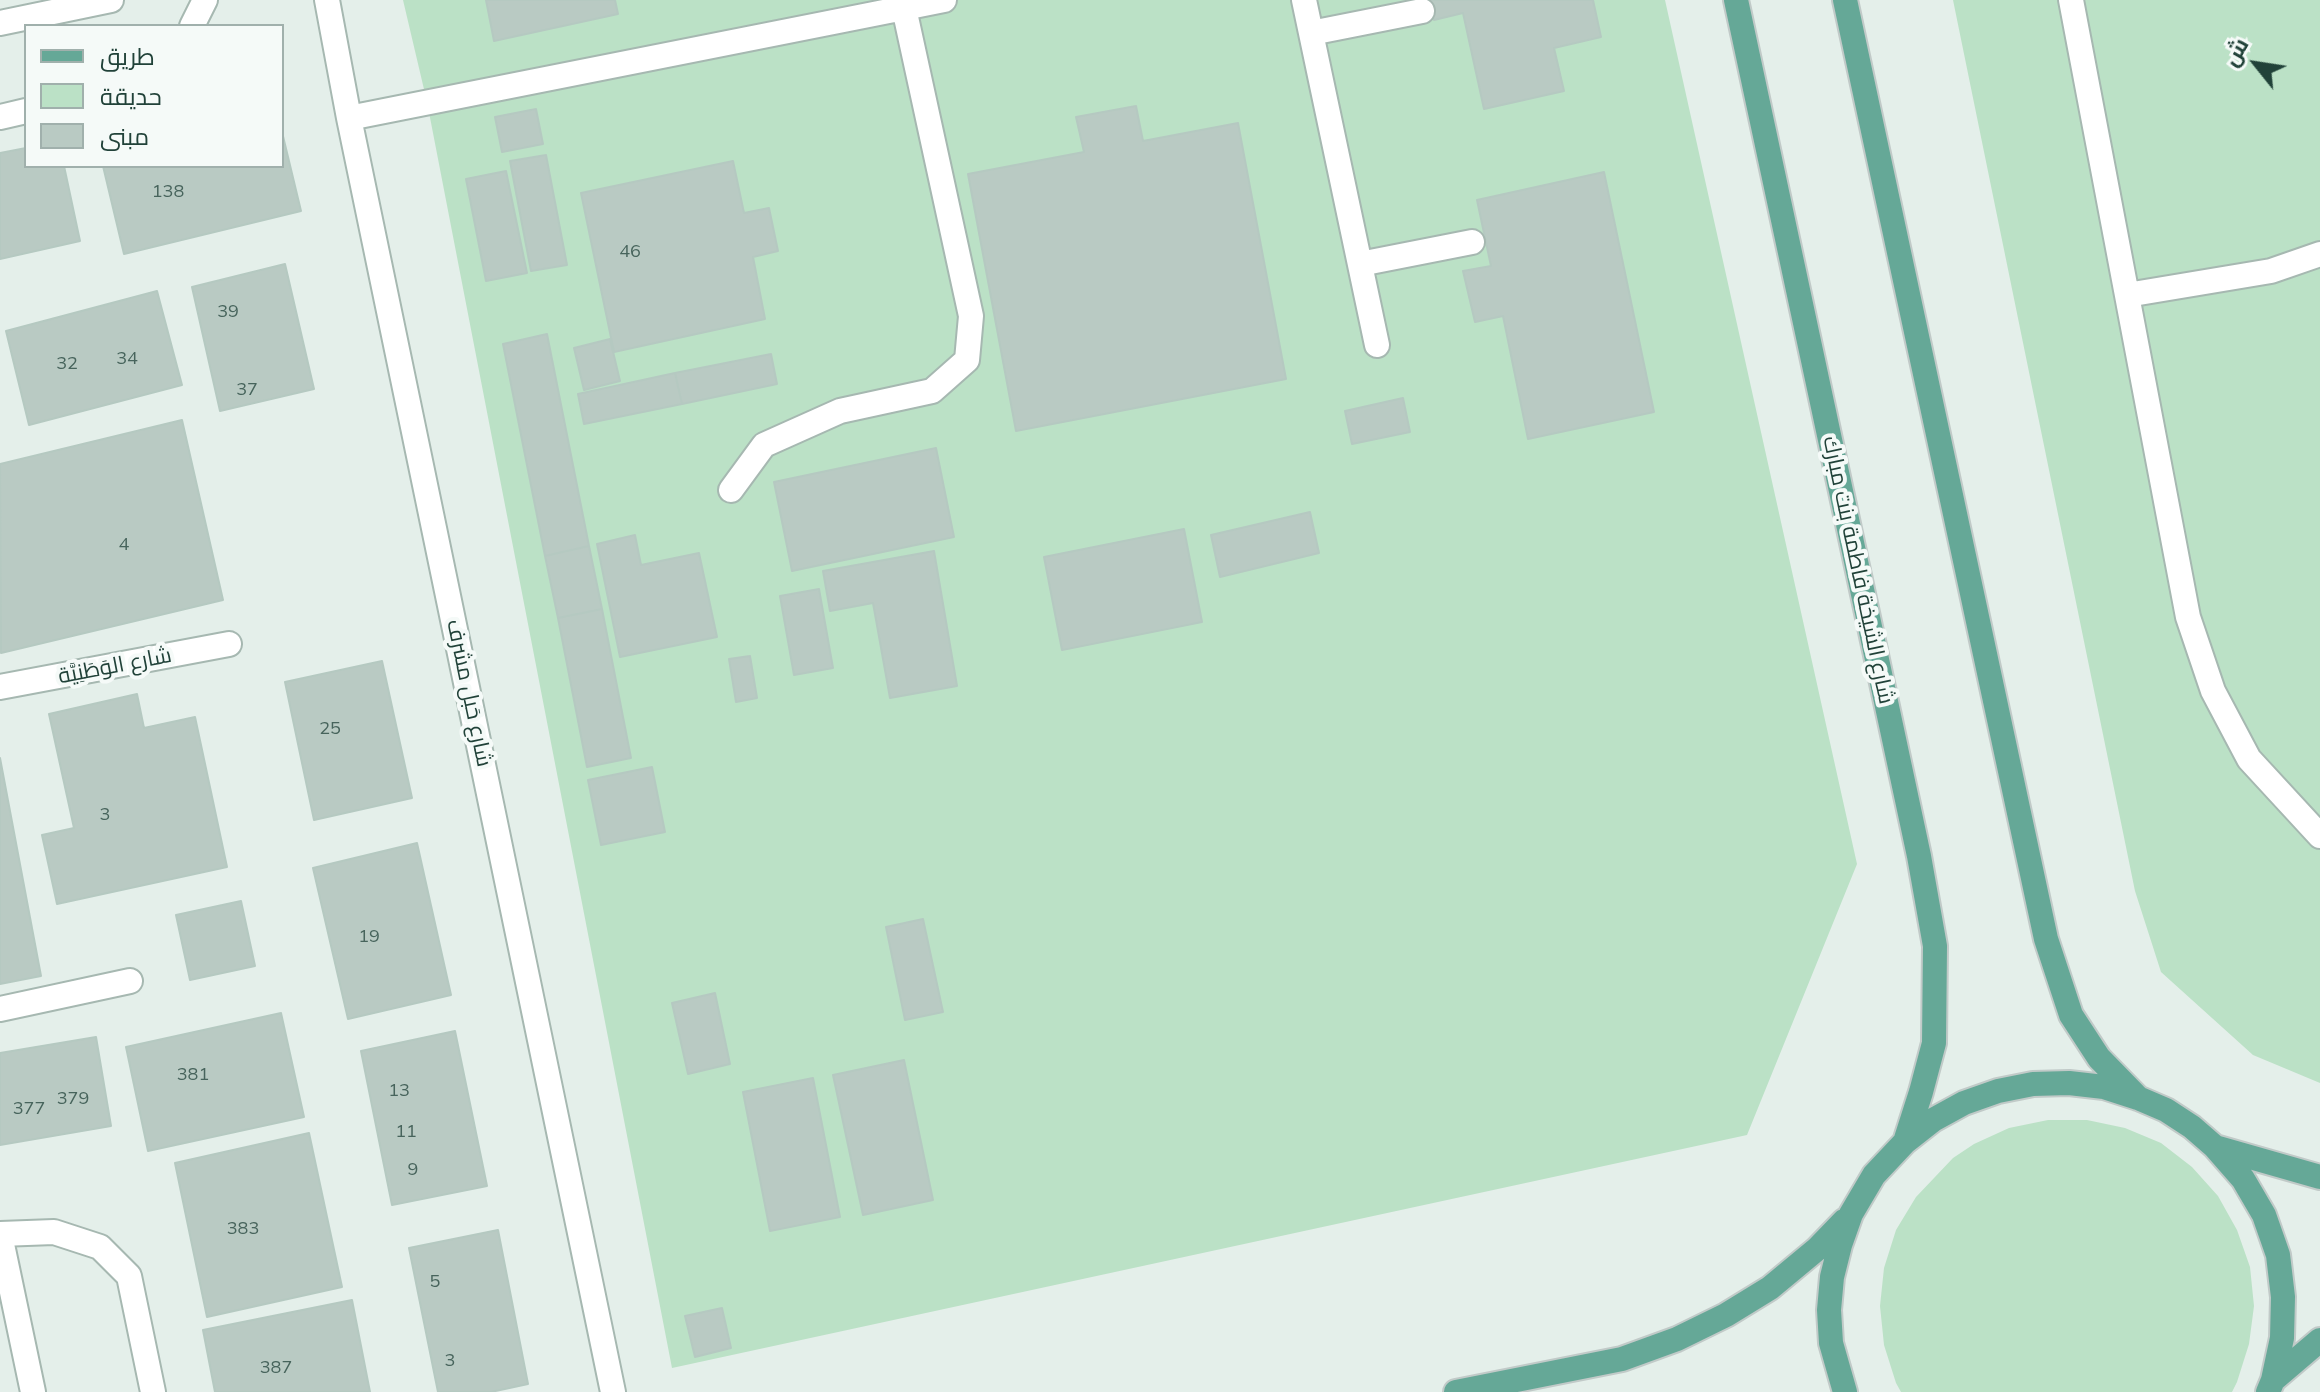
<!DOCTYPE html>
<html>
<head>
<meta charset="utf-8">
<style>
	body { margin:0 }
	#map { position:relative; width:2320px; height:1392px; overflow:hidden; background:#e4efea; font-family:Mulish,Cairo,sans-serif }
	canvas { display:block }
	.legend { position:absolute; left:24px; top:24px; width:260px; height:144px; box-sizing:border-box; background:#f5faf8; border:2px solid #a0b0ac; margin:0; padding:10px 14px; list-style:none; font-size:24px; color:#214239 }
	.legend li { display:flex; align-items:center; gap:16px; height:40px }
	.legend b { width:40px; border:2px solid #a0b0ac }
	.north { position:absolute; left:2216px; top:24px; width:80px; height:80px; -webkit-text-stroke:6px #f5faf8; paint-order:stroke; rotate:300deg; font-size:22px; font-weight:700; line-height:32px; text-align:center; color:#214239 }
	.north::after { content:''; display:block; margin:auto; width:28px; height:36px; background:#214239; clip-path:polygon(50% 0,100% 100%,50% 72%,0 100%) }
</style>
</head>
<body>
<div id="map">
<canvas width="2320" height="1392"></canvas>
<ul class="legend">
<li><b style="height:10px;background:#65a897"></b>طريق</li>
<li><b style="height:22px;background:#bbe1c6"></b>حديقة</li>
<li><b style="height:22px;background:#b9cac3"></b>مبنى</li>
</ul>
<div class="north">ش</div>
</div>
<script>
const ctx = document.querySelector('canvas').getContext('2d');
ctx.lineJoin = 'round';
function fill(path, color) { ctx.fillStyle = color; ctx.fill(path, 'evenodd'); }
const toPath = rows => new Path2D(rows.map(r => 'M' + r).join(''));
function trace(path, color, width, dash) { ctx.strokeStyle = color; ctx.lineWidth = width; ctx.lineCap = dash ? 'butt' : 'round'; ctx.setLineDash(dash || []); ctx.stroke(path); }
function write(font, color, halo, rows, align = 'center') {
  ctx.font = font + ' Mulish,Cairo,sans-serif'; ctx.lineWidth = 8; ctx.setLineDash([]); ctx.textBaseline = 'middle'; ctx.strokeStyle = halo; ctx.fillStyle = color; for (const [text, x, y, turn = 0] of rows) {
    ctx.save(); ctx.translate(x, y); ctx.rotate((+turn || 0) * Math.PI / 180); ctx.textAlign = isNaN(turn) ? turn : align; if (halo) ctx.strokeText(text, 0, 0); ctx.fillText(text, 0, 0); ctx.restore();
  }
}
const green = toPath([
	[403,0,1665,0,1857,864,1747,1135,672,1368,427,102],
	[1953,0,2320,0,2320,1083,2253,1055,2161,972,2135,891],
	[2048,1120,2087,1120,2125,1128,2161,1143,2192,1167,2218,1196,2237,1230,2250,1267,2254,1306,2249,1344,2237,1382,2232,1392,1901,1392,1896,1383,1884,1345,1880,1306,1884,1268,1896,1230,1916,1197,1953,1158,1974,1144,2009,1128]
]);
const building = toPath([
	[486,0,615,0,618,14,494,41,486,0],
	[1429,0,1593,0,1601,37,1554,48,1564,91,1484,109,1463,13,1434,20,1429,0],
	[1136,106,1143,141,1238,123,1286,379,1016,431,968,174,1084,152,1076,117,1136,106],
	[536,109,543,144,502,152,495,117,536,109],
	[282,132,301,211,124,254,103,166,282,166,282,132],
	[26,148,26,166,64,166,80,241,0,259,0,153,26,148],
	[546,155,567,265,531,271,510,161,546,155],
	[733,161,744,213,769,208,778,251,753,257,765,319,614,352,581,193,733,161],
	[506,171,527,273,486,281,466,179,506,171],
	[1604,172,1654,412,1528,439,1503,316,1475,322,1463,271,1491,266,1477,200,1604,172],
	[285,264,314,389,220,411,192,287,285,264],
	[157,291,182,385,29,425,6,331,157,291],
	[547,334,589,546,545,556,503,344,547,334],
	[610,339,620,381,584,390,574,348,610,339],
	[771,354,777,384,682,404,675,373,771,354],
	[675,373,682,404,584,424,578,394,675,373],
	[1403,398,1410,432,1352,444,1345,411,1403,398],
	[182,420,223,600,1,653,0,464,182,420],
	[936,448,954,537,792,571,774,482,936,448],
	[1310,512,1319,553,1220,577,1211,535,1310,512],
	[1184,529,1202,622,1062,650,1044,557,1184,529],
	[635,535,641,565,699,553,717,637,620,657,597,544,635,535],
	[589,546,602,609,558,618,545,556,589,546],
	[934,551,957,686,890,698,873,603,830,611,823,571,934,551],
	[819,589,833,668,794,675,780,596,819,589],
	[602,609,631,758,587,767,558,618,602,609],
	[750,656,757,698,736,702,729,659,750,656],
	[382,661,412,798,314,820,285,682,382,661],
	[137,694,144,728,195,717,227,867,57,904,42,835,74,828,49,714,137,694],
	[0,758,41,976,0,984,0,758],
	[652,767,665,832,601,845,588,780,652,767],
	[417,843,451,995,348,1019,313,868,417,843],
	[241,901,255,966,190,980,176,915,241,901],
	[923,919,943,1012,905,1020,886,927,923,919],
	[715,993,730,1064,688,1074,672,1003,715,993],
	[281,1013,304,1117,148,1151,126,1047,281,1013],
	[455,1031,487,1186,392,1205,361,1051,455,1031],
	[96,1037,111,1126,0,1145,0,1053,96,1037],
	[904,1060,933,1200,863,1215,833,1075,904,1060],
	[813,1078,840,1217,770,1231,743,1092,813,1078],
	[309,1133,342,1287,207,1317,175,1163,309,1133],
	[498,1230,528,1384,491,1392,438,1392,409,1248,498,1230],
	[352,1300,370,1392,215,1392,203,1330,352,1300],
	[722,1308,731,1348,695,1357,685,1316,722,1308]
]);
const minor = toPath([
	[327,0,349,118,613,1392],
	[1304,0,1377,345],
	[2071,0,2188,617,2213,691,2249,759,2320,836],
	[904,8,944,0],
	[0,23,111,0],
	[192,26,205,0],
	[1311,33,1422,11],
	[0,117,26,111],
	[349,118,904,8,971,316,967,360,932,391,840,411,764,445,731,490],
	[1360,264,1472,242],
	[2127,295,2271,271,2320,254],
	[0,687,229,644],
	[0,1009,130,981],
	[0,1234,54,1232,100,1247,129,1276,153,1392],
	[0,1235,33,1392]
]);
const major = toPath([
	[1736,0,1919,856,1935,946,1934,1043,1921,1092,1905,1142],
	[1845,0,2046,939,2071,1015,2099,1058,2138,1098],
	[2215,1147,2320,1177],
	[2273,1380,2320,1340],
	[1456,1392,1622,1359,1677,1339,1726,1315,1770,1288,1817,1249,1844,1221],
	[1845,1392,1831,1343,1829,1310,1832,1277,1840,1245,1851,1214,1874,1175,1905,1142,1933,1120,1964,1103,1998,1091,2033,1084,2069,1083,2104,1087,2138,1098,2166,1110,2192,1127,2215,1147,2243,1179,2264,1215,2278,1255,2283,1297,2282,1338,2273,1380,2268,1392]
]);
const numberNames = [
	["138",168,192],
	["46",630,252],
	["39",228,312],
	["34",127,359],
	["32",67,364],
	["37",247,390],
	["4",124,545],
	["25",330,729],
	["3",105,815],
	["19",369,937],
	["381",193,1075],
	["13",399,1091],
	["379",73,1099],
	["377",29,1109],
	["11",406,1132],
	["9",413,1170],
	["383",243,1229],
	["5",435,1282],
	["3",450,1361],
	["387",276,1368]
];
const streetNames = [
	["شارع الشيخة فاطمة بنت مبارك",1858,570,78],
	["شارع الوَطَنِيَّة",115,666,-11],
	["شارع حَبل مشرف",469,693,78]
];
fill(green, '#bbe1c6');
fill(building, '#b9cac3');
trace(building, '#b5c9c1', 2);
trace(minor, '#a6b8b1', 28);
trace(major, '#c1cac8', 28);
trace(minor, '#fff', 24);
trace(major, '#65a897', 24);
write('18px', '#47645c', null, numberNames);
write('22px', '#214239', '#f5faf8', streetNames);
</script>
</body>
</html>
